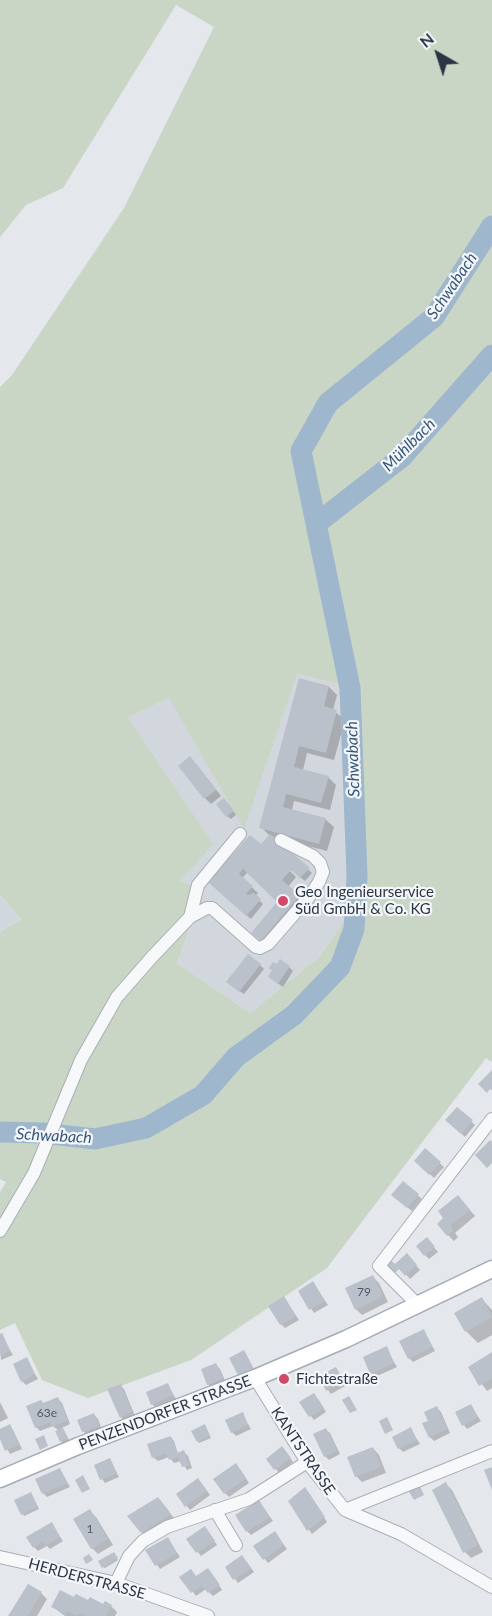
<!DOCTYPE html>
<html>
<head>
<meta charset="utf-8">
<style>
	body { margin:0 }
	#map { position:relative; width:492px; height:1616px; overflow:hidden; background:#e4e7ec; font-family:Lato,sans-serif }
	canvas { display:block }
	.north { position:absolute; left:408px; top:24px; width:60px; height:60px; -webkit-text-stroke:4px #f4f6f9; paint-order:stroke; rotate:321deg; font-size:16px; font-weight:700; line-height:24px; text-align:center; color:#2b3645 }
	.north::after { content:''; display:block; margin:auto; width:21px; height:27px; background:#2b3645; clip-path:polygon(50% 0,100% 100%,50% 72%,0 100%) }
</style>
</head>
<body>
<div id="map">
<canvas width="492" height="1616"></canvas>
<div class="north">N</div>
</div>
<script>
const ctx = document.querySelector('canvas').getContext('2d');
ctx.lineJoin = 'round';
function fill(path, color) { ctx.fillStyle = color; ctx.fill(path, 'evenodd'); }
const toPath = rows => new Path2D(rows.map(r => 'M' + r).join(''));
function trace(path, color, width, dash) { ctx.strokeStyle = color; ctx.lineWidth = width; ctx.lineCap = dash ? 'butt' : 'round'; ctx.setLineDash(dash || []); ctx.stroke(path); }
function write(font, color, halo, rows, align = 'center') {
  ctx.font = font + ' Lato,sans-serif'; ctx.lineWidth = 4.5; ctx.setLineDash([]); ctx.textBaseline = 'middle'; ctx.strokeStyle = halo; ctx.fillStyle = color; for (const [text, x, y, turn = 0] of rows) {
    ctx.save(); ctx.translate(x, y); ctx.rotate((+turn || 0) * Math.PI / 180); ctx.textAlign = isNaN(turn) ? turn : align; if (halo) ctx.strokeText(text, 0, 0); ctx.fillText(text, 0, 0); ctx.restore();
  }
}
const built = toPath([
	[297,674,343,685,351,911,319,957,250,1013,177,963,203,892,179,882,128,718,169,698],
	[0,895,21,919,0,932]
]);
const green = toPath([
	[0,0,492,0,492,1062,486,1058,327,1268,191,1360,88,1398,42,1380,15,1323,0,1330,0,1192,6,1182,0,1179,0,932,21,919,0,895,0,387,12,375,124,208,214,27,176,5,63,188,26,205,0,237],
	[297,674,343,685,351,911,319,957,250,1013,177,963,203,891,180,881,213,844,128,718,169,698,244,829]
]);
const shadow = toPath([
	[300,680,329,687,337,695,333,710,345,720,334,760,307,753,303,770,328,777,336,785,330,810,294,801,292,810,325,819,334,827,327,851,269,836,312,873,305,881,290,869,289,870,296,877,288,887,305,902,268,946,259,939,279,902,248,872,242,878,258,893,255,896,263,904,251,919,216,888,270,836,261,827],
	[196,764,221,796,211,804,205,798],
	[228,803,236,815,231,819,227,816],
	[260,965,264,969,244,994,232,986],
	[289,967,293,971,283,987,274,981,274,971],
	[458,1109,475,1125,465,1137,447,1120],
	[425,1150,444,1167,434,1178,416,1161],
	[404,1183,422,1199,412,1211,397,1199],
	[464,1203,475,1216,455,1233,458,1237,454,1241,448,1235,445,1219],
	[430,1243,438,1252,429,1259,425,1255],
	[407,1255,420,1270,410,1279,397,1264],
	[373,1277,379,1283,388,1302,362,1315,356,1309],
	[313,1283,328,1305,314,1313,300,1291],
	[284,1298,299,1320,285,1328,281,1324],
	[482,1299,492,1310,492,1335,478,1343,466,1331,456,1314],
	[424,1331,435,1351,413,1362,409,1358],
	[1,1335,13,1355,1,1360,0,1336],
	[386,1348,397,1367,375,1377,371,1373],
	[492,1354,492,1388,487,1391,470,1368],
	[26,1359,38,1379,26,1385,22,1381],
	[216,1365,220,1369,226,1383,212,1388,208,1384],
	[336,1369,347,1385,331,1394,328,1390],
	[120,1385,124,1389,135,1416,125,1421,121,1417],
	[168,1385,176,1399,156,1408,152,1404],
	[58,1399,62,1403,70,1424,62,1428,69,1440,62,1443,59,1431,53,1426,40,1431,36,1427],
	[318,1399,326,1412,314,1420,301,1403],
	[0,1402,8,1418,0,1422],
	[471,1406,481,1421,467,1429,464,1425],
	[437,1408,441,1412,450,1433,434,1441,430,1437,430,1421],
	[242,1414,251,1429,236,1436,232,1432],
	[94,1415,98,1419,102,1430,87,1435,83,1431],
	[10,1426,13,1430,22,1449,10,1454,0,1436,0,1431],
	[206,1428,211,1438,199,1443,198,1441],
	[410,1429,420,1444,403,1452,399,1448],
	[326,1430,330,1433,340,1454,329,1460,325,1456],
	[170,1437,174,1441,178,1454,184,1452,188,1456,192,1468,187,1470,181,1461,174,1463,169,1457,158,1461,154,1458,149,1445],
	[373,1448,379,1455,386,1473,362,1482,356,1476],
	[286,1452,293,1462,279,1473,268,1459],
	[109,1460,119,1477,105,1483,102,1479],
	[60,1469,70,1487,47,1497,43,1493],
	[240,1469,249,1483,229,1497,225,1493],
	[202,1484,210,1495,190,1510,178,1495],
	[446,1484,452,1490,483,1552,471,1558,465,1552],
	[309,1493,327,1522,312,1534,290,1501],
	[32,1495,39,1509,24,1516,16,1501],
	[259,1502,273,1521,251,1535,247,1531],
	[164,1505,176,1521,148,1538,142,1532],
	[90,1511,96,1517,113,1545,98,1554,92,1548],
	[51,1524,63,1541,50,1549,47,1546,38,1551,34,1547],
	[208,1532,217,1545,201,1556,188,1539],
	[278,1537,287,1549,268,1563,255,1547],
	[167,1539,180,1557,160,1569,147,1551],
	[115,1555,118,1560,105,1568,103,1567],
	[246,1561,254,1572,238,1583,235,1579],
	[212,1574,222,1590,213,1596,206,1589,196,1596,182,1577,197,1578],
	[41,1593,47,1599,37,1616,10,1616],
	[75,1599,111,1606,117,1612,115,1616,65,1616,53,1607]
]);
const river = toPath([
	[316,524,402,457,492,355],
	[0,1132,42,1133,95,1139,146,1128,203,1095,236,1057,294,1015,340,967,354,929,357,875,350,688,301,451,328,403,434,317,492,226]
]);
const building = toPath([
	[299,678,329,686,324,706,337,710,326,753,299,746,294,767,329,776,321,803,286,794,283,807,326,818,319,844,259,828],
	[190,756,216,790,204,799,178,766],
	[224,798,234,811,226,817,216,804],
	[270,834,310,868,300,878,291,870,282,880,300,895,261,941,251,933,277,902,243,869,239,874,253,886,246,894,248,895,254,893,261,899,246,916,208,882,250,835,261,844],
	[248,954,261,964,239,992,226,982],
	[280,959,290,966,278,984,268,977,272,970,269,968,273,962,277,964],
	[492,1070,492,1091,490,1089,487,1093,478,1084],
	[457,1107,473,1120,461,1134,445,1120],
	[490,1140,492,1142,492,1163,487,1168,475,1155],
	[425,1148,441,1162,429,1175,414,1161],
	[403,1181,419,1194,407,1208,391,1195],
	[458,1195,470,1210,450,1226,453,1231,447,1236,437,1224,443,1218,438,1211],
	[427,1237,435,1247,424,1256,416,1246],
	[407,1253,417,1265,405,1276,399,1269,395,1273,385,1264,390,1260,395,1264],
	[373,1275,383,1296,355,1310,345,1288],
	[313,1281,325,1301,309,1310,298,1291],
	[284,1296,296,1316,280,1325,268,1306],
	[482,1297,492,1317,465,1332,454,1313],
	[424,1329,432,1347,408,1359,399,1341],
	[2,1333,10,1350,0,1356,0,1334],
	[387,1346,394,1363,370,1374,363,1357],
	[244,1350,254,1369,239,1377,229,1358],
	[492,1352,492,1378,479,1386,468,1367],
	[27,1357,35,1374,21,1382,13,1364],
	[216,1363,223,1379,207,1385,201,1369],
	[336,1367,344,1381,326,1391,319,1376],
	[168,1383,173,1395,151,1405,146,1392],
	[121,1384,132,1412,120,1418,107,1389],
	[314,1393,324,1408,309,1417,299,1402],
	[349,1396,357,1410,350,1413,342,1400],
	[58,1397,68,1420,52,1427,50,1422,35,1428,26,1406,41,1400,43,1403],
	[471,1404,478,1417,462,1426,455,1412],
	[437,1406,447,1429,429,1438,422,1423,428,1421,424,1412],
	[243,1412,248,1425,231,1433,225,1420],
	[94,1413,99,1426,82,1432,77,1420],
	[387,1417,393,1430,385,1434,379,1421],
	[10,1424,19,1445,5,1451,0,1439,0,1429],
	[205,1424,210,1436,197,1442,191,1431],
	[411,1427,417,1440,398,1449,392,1437],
	[63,1428,68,1438,60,1442,55,1431],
	[326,1428,337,1450,324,1457,313,1434],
	[44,1435,48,1446,40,1450,35,1439],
	[171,1436,177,1453,184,1450,189,1465,182,1467,178,1457,169,1460,166,1453,152,1458,147,1444],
	[282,1446,291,1458,274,1470,266,1459],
	[373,1447,381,1467,355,1477,347,1457],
	[110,1458,117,1473,100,1480,94,1465],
	[236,1463,246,1478,224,1494,213,1479],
	[492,1467,492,1490,484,1470],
	[60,1468,67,1483,42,1494,35,1479],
	[83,1475,90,1489,82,1493,75,1480],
	[198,1478,207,1491,185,1507,176,1494],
	[446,1482,478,1545,463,1553,432,1490],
	[419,1484,424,1495,414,1500,408,1490],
	[305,1487,325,1517,307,1531,288,1501],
	[31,1492,38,1507,21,1515,14,1500],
	[158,1497,171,1514,141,1533,127,1516],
	[259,1500,270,1517,246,1532,235,1515],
	[90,1509,108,1539,91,1549,73,1519],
	[52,1522,60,1537,45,1546,43,1542,33,1548,26,1537],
	[205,1526,215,1541,196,1553,186,1539],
	[275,1531,284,1545,263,1560,253,1546],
	[168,1537,177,1553,155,1566,145,1550],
	[114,1552,118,1558,102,1568,98,1561],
	[89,1554,93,1560,86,1564,83,1558],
	[242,1555,251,1568,233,1580,225,1567],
	[208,1568,220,1585,208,1593,202,1586,191,1593,179,1577,191,1569,196,1576],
	[28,1584,42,1592,27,1616,8,1616],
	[60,1590,74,1597,76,1594,88,1600,90,1597,103,1604,105,1601,112,1605,106,1616,86,1616,81,1613,77,1616,67,1611,65,1614,51,1607]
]);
const minor = toPath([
	[190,917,207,908,212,908,256,947,260,948,268,944,309,897,319,882,323,872,320,863,313,856,281,840],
	[0,1231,34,1173,81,1060,117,997,152,957,190,917,198,885,240,834],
	[419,1306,379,1266,492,1119],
	[255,1378,307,1462,345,1510,492,1451],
	[215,1510,236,1545],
	[345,1510,401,1534,492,1587],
	[0,1557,116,1583,208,1616],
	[116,1583,129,1556,143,1541,167,1527,249,1499,307,1462]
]);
const major = toPath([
	[0,1479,78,1446,255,1378,346,1339,492,1269]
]);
const markers = [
	[283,901,6,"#d04966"],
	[284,1379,6,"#d04966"]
];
const numberNames = [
	["79",364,1292],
	["63e",47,1413],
	["1",90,1529]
];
const poiNames = [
	["Geo Ingenieurservice",295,892],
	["Süd GmbH & Co. KG",295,909],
	["Fichtestraße",296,1379]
];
const streetNames = [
	["PENZENDORFER STRASSE",165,1413,-21],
	["KANTSTRASSE",303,1451,56],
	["HERDERSTRASSE",87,1579,15]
];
const waterNames = [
	["Schwabach",452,286,-56],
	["Mühlbach",409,445,-45],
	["Schwabach",353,759,-92],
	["Schwabach",54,1136,3]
];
fill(built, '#d2d7de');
fill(green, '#cad6c5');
fill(shadow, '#0003');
trace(river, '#9fb7cc', 21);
fill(building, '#bbc1ca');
trace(minor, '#a9aeb7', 14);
trace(major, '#a3acb8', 19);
trace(minor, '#f7f8fa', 12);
trace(major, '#fff', 16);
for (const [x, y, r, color] of markers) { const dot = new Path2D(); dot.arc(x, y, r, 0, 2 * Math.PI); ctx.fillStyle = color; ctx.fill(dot); trace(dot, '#f4f6f9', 2); }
write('12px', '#4f5966', null, numberNames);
write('15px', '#2b3645', '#f4f6f9', poiNames, 'left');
write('15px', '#2b3645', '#f4f6f9', streetNames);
write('italic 16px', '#345779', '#f4f6f9', waterNames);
</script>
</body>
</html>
